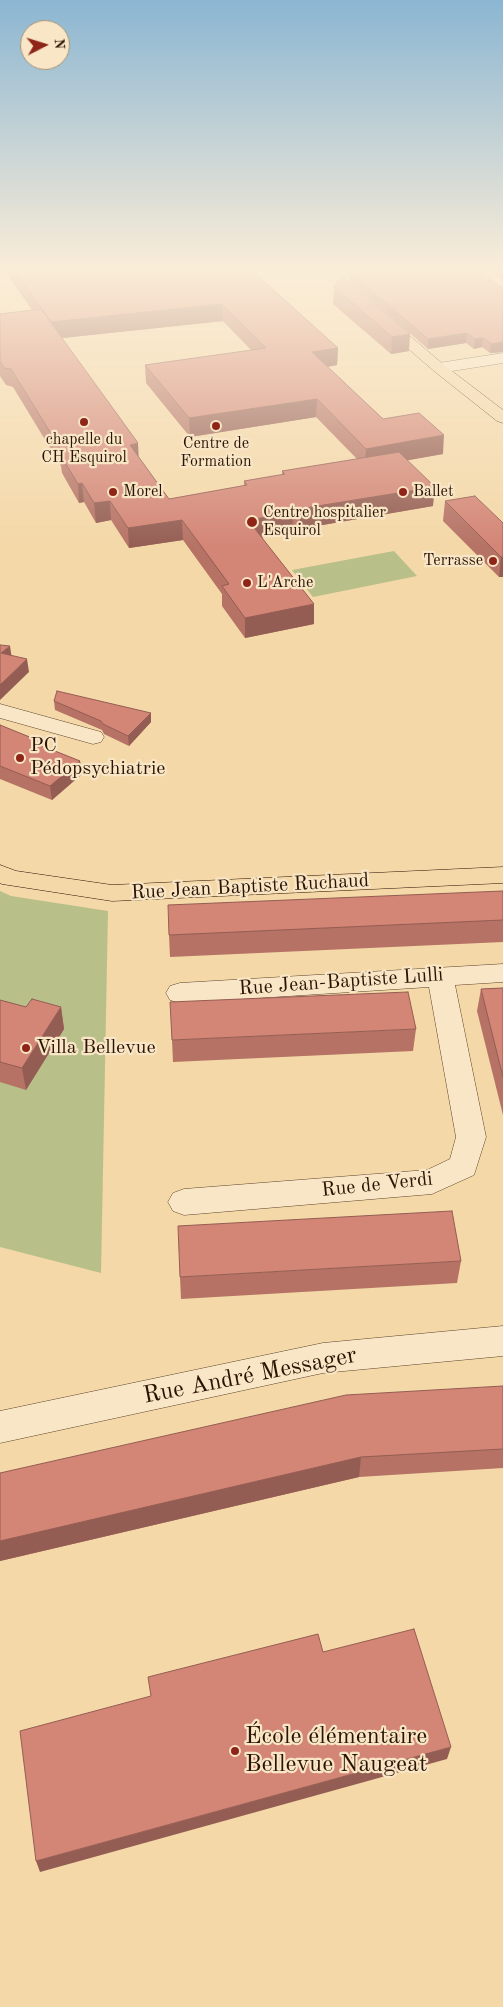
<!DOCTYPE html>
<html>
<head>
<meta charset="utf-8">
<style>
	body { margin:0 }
	#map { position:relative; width:503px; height:2007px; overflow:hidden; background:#f4d8a8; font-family:"Old Standard TT",serif }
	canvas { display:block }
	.north { position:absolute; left:20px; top:20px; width:50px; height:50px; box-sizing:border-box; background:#f8e6c6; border:1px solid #a69278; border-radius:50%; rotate:85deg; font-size:14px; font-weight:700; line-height:20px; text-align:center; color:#2b1303 }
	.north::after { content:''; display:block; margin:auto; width:18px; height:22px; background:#8f2418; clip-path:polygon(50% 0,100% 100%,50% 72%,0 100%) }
</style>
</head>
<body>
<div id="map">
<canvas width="503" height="2007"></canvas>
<div class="north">N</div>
</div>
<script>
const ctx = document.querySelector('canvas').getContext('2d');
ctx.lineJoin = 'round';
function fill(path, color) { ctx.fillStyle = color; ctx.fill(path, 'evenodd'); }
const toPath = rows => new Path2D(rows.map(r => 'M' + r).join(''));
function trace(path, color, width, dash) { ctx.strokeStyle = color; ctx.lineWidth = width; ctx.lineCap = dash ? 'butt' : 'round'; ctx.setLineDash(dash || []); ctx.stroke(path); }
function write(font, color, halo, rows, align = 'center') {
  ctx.font = font + ' "Old Standard TT",serif'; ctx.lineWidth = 4.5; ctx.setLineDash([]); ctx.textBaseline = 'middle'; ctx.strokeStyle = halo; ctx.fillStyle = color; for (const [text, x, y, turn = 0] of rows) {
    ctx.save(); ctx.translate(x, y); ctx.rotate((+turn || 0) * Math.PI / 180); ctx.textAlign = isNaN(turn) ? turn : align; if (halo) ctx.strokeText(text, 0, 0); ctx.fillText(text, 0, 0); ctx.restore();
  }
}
const green = toPath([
	[394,551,417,576,313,597,292,570],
	[0,891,11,896,108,911,101,1273,0,1247]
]);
const minor = toPath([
	[503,353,503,363,439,373,431,368,439,363,503,353],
	[0,704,101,732,104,737,101,742,93,744,0,718,0,704],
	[503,964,503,982,455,985,486,1137,474,1175,432,1194,184,1215,173,1211,168,1202,173,1193,184,1189,427,1170,450,1159,456,1137,429,987,180,1003,170,1000,166,993,170,986,180,983,503,964],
	[503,1326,503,1356,323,1373,0,1443,0,1411,323,1343,503,1326]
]);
const major = toPath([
	[314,267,329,267,444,365,503,410,503,423,497,421,434,371,314,267],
	[0,865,16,871,112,885,503,867,503,883,112,901,2,884,0,883,0,865]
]);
const wall = toPath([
	[2,267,251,267,250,269,338,348,337,365,328,367,383,419,443,454,407,460,433,506,305,528,300,533,292,532,262,537,314,624,245,638,222,606,222,594,183,540,129,548,111,520,96,523,84,502,79,503,62,473,61,466,13,387,6,385,0,376,0,314,32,310],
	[223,321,251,350,145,365,146,383,190,437,316,417,357,459,282,471,282,475,244,481,244,486,169,499,138,456,62,338],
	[486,267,503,267,503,281],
	[349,272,503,286,503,352,490,353,482,347,474,349,466,343,428,349,349,281],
	[342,276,409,351,391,354,333,304,334,287],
	[445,501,503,523,503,577,499,577,443,521],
	[54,701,151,722,129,746,104,734,102,730,55,710],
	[0,725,37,740,38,745,80,761,82,774,52,800,0,779],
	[503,891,503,942,170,957,169,935],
	[503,988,503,1115,477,1011,481,989],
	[0,1000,26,1007,61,1007,64,1029,26,1090,0,1082],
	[416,1029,413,1051,173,1062,172,1040],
	[461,1261,457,1283,181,1299,180,1277],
	[503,1386,503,1468,359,1477,0,1561,0,1473]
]);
const shadedWall = toPath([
	[222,304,223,321,53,339,51,322],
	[467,333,466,343,428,349,428,339],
	[410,334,409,351,391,354,392,337],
	[483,338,482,347,474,349,475,339],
	[503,342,503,352,490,353,491,344],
	[338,348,337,365,311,369,312,352],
	[317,399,316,417,190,437,189,418],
	[444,435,443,454,365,468,366,449],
	[138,443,139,462,130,445],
	[82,483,84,502,79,503,78,484],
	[435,487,433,506,305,528,300,533,300,514,305,508],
	[110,501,111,520,96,523,94,503],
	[293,513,292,532,248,540,248,520],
	[182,520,183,540,129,548,128,528],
	[501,557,503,557,503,577,499,577],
	[314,604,314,624,245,638,245,618],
	[10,646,12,659,1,653],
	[27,659,29,672,0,700,0,685],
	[151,713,151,722,129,746,128,736],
	[80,761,82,774,52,800,50,786],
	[61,1007,64,1029,26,1090,22,1068],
	[361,1457,359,1477,0,1561,0,1541],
	[451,1747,447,1759,40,1872,36,1861]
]);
const building = toPath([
	[12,267,248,267,338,348,312,352,383,419,419,413,444,435,366,449,317,399,189,418,145,365,266,348,222,304,51,322,12,267],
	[354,267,476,267,499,286,503,286,503,342,491,344,483,338,475,339,467,333,428,339,349,272,354,267],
	[497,267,503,267,503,272,497,267],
	[342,276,410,334,392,337,334,287,342,276],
	[41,309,138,443,130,445,169,499,247,485,244,481,285,474,282,471,399,452,435,487,305,508,300,514,293,513,248,520,314,604,245,618,222,586,229,584,182,520,128,528,110,501,94,503,82,483,78,484,60,454,63,453,11,369,4,368,0,361,0,314,41,309],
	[475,496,503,523,503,557,501,557,445,501,475,496],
	[0,645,10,646,1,653,27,659,0,685,0,645],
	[57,691,151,713,128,736,103,724,101,721,54,701,57,691],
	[0,725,37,740,35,743,80,761,50,786,0,766,0,725],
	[503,891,503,920,169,935,168,905,503,891],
	[503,988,503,1077,481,989,503,988],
	[408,992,416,1029,172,1040,170,1002,408,992],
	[32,999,61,1007,22,1068,0,1062,0,1000,26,1007,32,999],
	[452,1211,461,1261,180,1277,178,1226,452,1211],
	[503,1386,503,1449,361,1457,0,1541,0,1473,346,1395,503,1386],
	[414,1629,451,1747,36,1861,20,1731,151,1696,148,1677,318,1634,323,1652,414,1629]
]);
const markers = [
	[84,422,5,"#8f2418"],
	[216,426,5,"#8f2418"],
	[113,492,5,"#8f2418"],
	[403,492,5,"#8f2418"],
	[252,522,6,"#8f2418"],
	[493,561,5,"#8f2418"],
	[247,583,5,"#8f2418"],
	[20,758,5,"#8f2418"],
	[26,1048,5,"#8f2418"],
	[235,1751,5,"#8f2418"]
];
const farPoinames = [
	["chapelle du",84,440,"center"],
	["CH Esquirol",84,458,"center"],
	["Centre de",216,444,"center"],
	["Formation",216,462,"center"],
	["Morel",123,492],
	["Ballet",413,492],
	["Centre hospitalier",263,513],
	["Esquirol",263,531],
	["Terrasse",483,561,"right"],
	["L'Arche",257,583]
];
const poiNames = [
	["PC",30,746],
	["Pédopsychiatrie",30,769],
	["Villa Bellevue",36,1048]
];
const streetNames = [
	["Rue Jean Baptiste Ruchaud",250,887,-3],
	["Rue Jean-Baptiste Lulli",341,982,-4],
	["Rue de Verdi",377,1185,-6]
];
const nearStreetnames = [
	["Rue André Messager",250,1376,-11]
];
const nearPoinames = [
	["École élémentaire",245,1737],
	["Bellevue Naugeat",245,1765]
];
fill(green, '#b9bf89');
trace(minor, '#5d442c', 1);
trace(major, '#2b1303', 1);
fill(minor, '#f8e6c6');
fill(major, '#f4d8a8');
fill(wall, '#b57265');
fill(shadedWall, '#945d53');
fill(building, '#d38576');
trace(building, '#945d53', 1);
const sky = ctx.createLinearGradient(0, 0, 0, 548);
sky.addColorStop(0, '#8bb6d2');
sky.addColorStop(0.49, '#faedd8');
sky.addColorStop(1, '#faedd800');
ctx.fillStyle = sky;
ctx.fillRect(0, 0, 503, 548);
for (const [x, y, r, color] of markers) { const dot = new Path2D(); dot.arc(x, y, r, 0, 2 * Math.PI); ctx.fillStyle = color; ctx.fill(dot); trace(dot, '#f8e6c6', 2); }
write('16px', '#2b1303', '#f8e6c6', farPoinames, 'left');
write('20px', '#2b1303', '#f8e6c6', poiNames, 'left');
write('20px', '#2b1303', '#f8e6c6', streetNames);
write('24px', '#2b1303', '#f8e6c6', nearStreetnames);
write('24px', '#2b1303', '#f8e6c6', nearPoinames, 'left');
</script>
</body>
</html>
